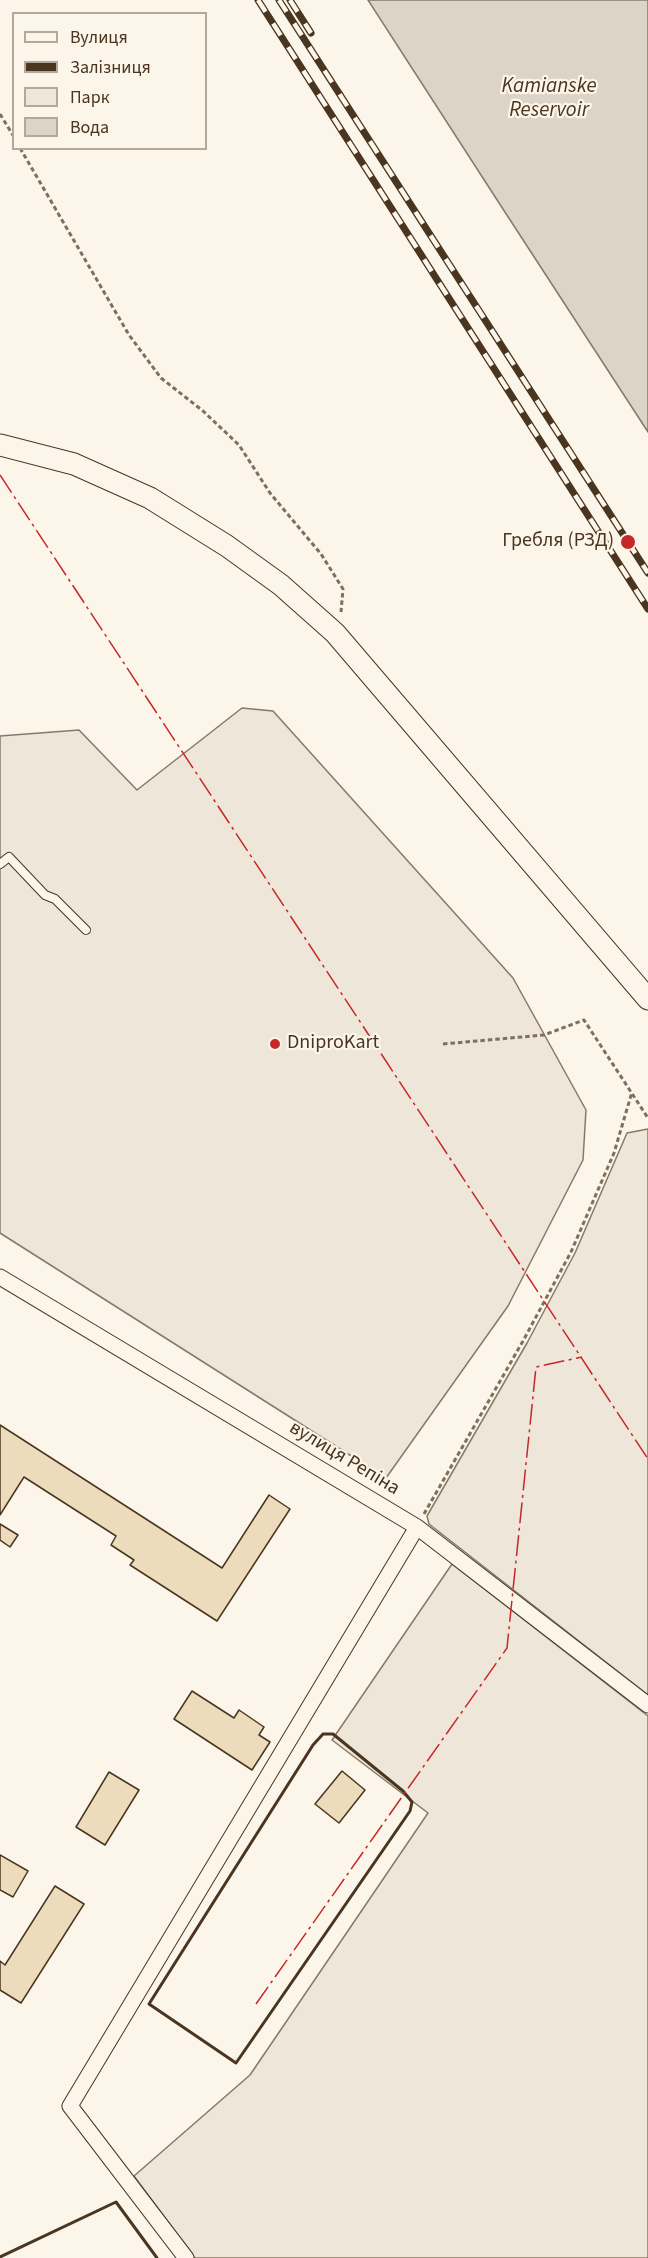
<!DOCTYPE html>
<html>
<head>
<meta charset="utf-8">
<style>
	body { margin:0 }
	#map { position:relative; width:648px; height:2258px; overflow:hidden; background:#fbf6e9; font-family:"Source Sans 3",sans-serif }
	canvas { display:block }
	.legend { position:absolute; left:12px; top:12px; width:195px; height:138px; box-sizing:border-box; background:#fbf6e9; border:2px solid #b4a999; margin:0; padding:8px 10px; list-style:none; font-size:18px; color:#4a3520 }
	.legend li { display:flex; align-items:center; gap:12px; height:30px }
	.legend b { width:30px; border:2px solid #b4a999 }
</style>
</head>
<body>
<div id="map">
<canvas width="648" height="2258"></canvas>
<ul class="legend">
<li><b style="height:8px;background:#fbf6e9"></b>Вулиця</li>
<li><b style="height:8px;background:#4a3520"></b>Залізниця</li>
<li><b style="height:16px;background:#ede6d9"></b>Парк</li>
<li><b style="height:16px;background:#dcd4c6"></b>Вода</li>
</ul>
</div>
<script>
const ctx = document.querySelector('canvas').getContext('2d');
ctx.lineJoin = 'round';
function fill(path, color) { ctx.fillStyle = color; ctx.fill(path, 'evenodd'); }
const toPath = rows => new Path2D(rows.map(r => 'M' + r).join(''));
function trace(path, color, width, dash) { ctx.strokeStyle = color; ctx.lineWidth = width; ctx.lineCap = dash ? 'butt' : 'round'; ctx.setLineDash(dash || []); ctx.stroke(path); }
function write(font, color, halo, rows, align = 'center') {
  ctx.font = font + ' "Source Sans 3",sans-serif'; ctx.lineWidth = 4.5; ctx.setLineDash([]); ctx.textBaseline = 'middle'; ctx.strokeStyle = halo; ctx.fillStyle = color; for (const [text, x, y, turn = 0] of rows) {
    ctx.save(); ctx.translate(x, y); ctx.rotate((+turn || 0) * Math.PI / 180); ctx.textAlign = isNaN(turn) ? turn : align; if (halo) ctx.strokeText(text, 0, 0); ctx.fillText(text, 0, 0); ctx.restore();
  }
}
const green = toPath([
	[242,708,273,711,513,978,586,1110,583,1160,508,1306,386,1478,0,1233,0,736,79,730,137,790,242,708],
	[648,1129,648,1695,429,1524,427,1516,527,1343,575,1253,627,1133,648,1129],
	[452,1564,648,1716,648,2258,195,2258,134,2176,250,2075,428,1813,332,1740,452,1564]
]);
const water = toPath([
	[368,0,648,0,648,432,501,206,368,0]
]);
const building = toPath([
	[0,1425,222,1568,269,1495,290,1509,217,1621,130,1565,134,1560,111,1545,116,1536,24,1477,0,1515,0,1425],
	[0,1524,18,1535,10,1547,0,1540,0,1524],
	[192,1691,234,1718,239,1710,264,1727,259,1735,270,1742,252,1770,174,1719,192,1691],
	[342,1771,365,1790,339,1823,315,1804,342,1771],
	[109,1772,139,1790,105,1845,76,1827,109,1772],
	[0,1855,28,1871,13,1897,0,1890,0,1855],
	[55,1886,84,1904,21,2003,0,1990,0,1961,5,1965,55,1886]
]);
const path = toPath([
	[0,114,14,137],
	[20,148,129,335,161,378,203,411,239,445,270,493,321,554,343,589,341,612],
	[443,1044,544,1035,584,1020,648,1118],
	[424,1514,523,1341,571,1252,614,1153,632,1092]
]);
const service = toPath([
	[0,864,9,857,45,895,55,899,86,930]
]);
const minor = toPath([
	[0,1277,417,1527,648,1705],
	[186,2258,70,2106,417,1527]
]);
const secondary = toPath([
	[0,445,74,464,150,498,227,546,281,585,335,633,648,999]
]);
const rail = toPath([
	[258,0,648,609],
	[279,0,648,573],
	[290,0,311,33]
]);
const wall = toPath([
	[323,1734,333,1734,403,1791,412,1802,410,1811,236,2063,149,2004,313,1745,323,1734],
	[0,2257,116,2202,157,2258]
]);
const power = toPath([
	[0,475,648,1459],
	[256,2004,507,1648,536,1367,582,1357]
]);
const markers = [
	[628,542,8,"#c62828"],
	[275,1044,6,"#c62828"]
];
const poiNames = [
	["Гребля (РЗД)",614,542],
	["DniproKart",287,1044,"left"]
];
const streetNames = [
	["вулиця Репіна",344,1459,31]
];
const waterNames = [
	["Kamianske",549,87],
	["Reservoir",549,111]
];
fill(green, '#ede6d9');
trace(green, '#887966', 1.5);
fill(water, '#dcd4c6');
trace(water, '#887966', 1.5);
fill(building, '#ecdcbc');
trace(building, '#4a3520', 1.5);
trace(service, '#4a3520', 10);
trace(minor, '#4a3520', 17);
trace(secondary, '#4a3520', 23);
trace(path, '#7f6f5c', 3, [4.5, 3]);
trace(service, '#fbf6e9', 8);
trace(minor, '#fbf6e9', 15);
trace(secondary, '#fbf6e9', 21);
trace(rail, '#4a3520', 7);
trace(rail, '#fbf6e9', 4.5, [14]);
trace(wall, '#4a3520', 3);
trace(power, '#c62828', 1.5, [21, 4.5, 3, 4.5]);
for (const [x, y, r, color] of markers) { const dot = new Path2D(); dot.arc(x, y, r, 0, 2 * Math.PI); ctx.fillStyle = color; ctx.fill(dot); trace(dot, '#fbf6e9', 2); }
write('20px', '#4a3520', '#fbf6e9', poiNames, 'right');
write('20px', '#4a3520', '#fbf6e9', streetNames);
write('italic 21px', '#4a3520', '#fbf6e9', waterNames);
</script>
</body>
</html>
